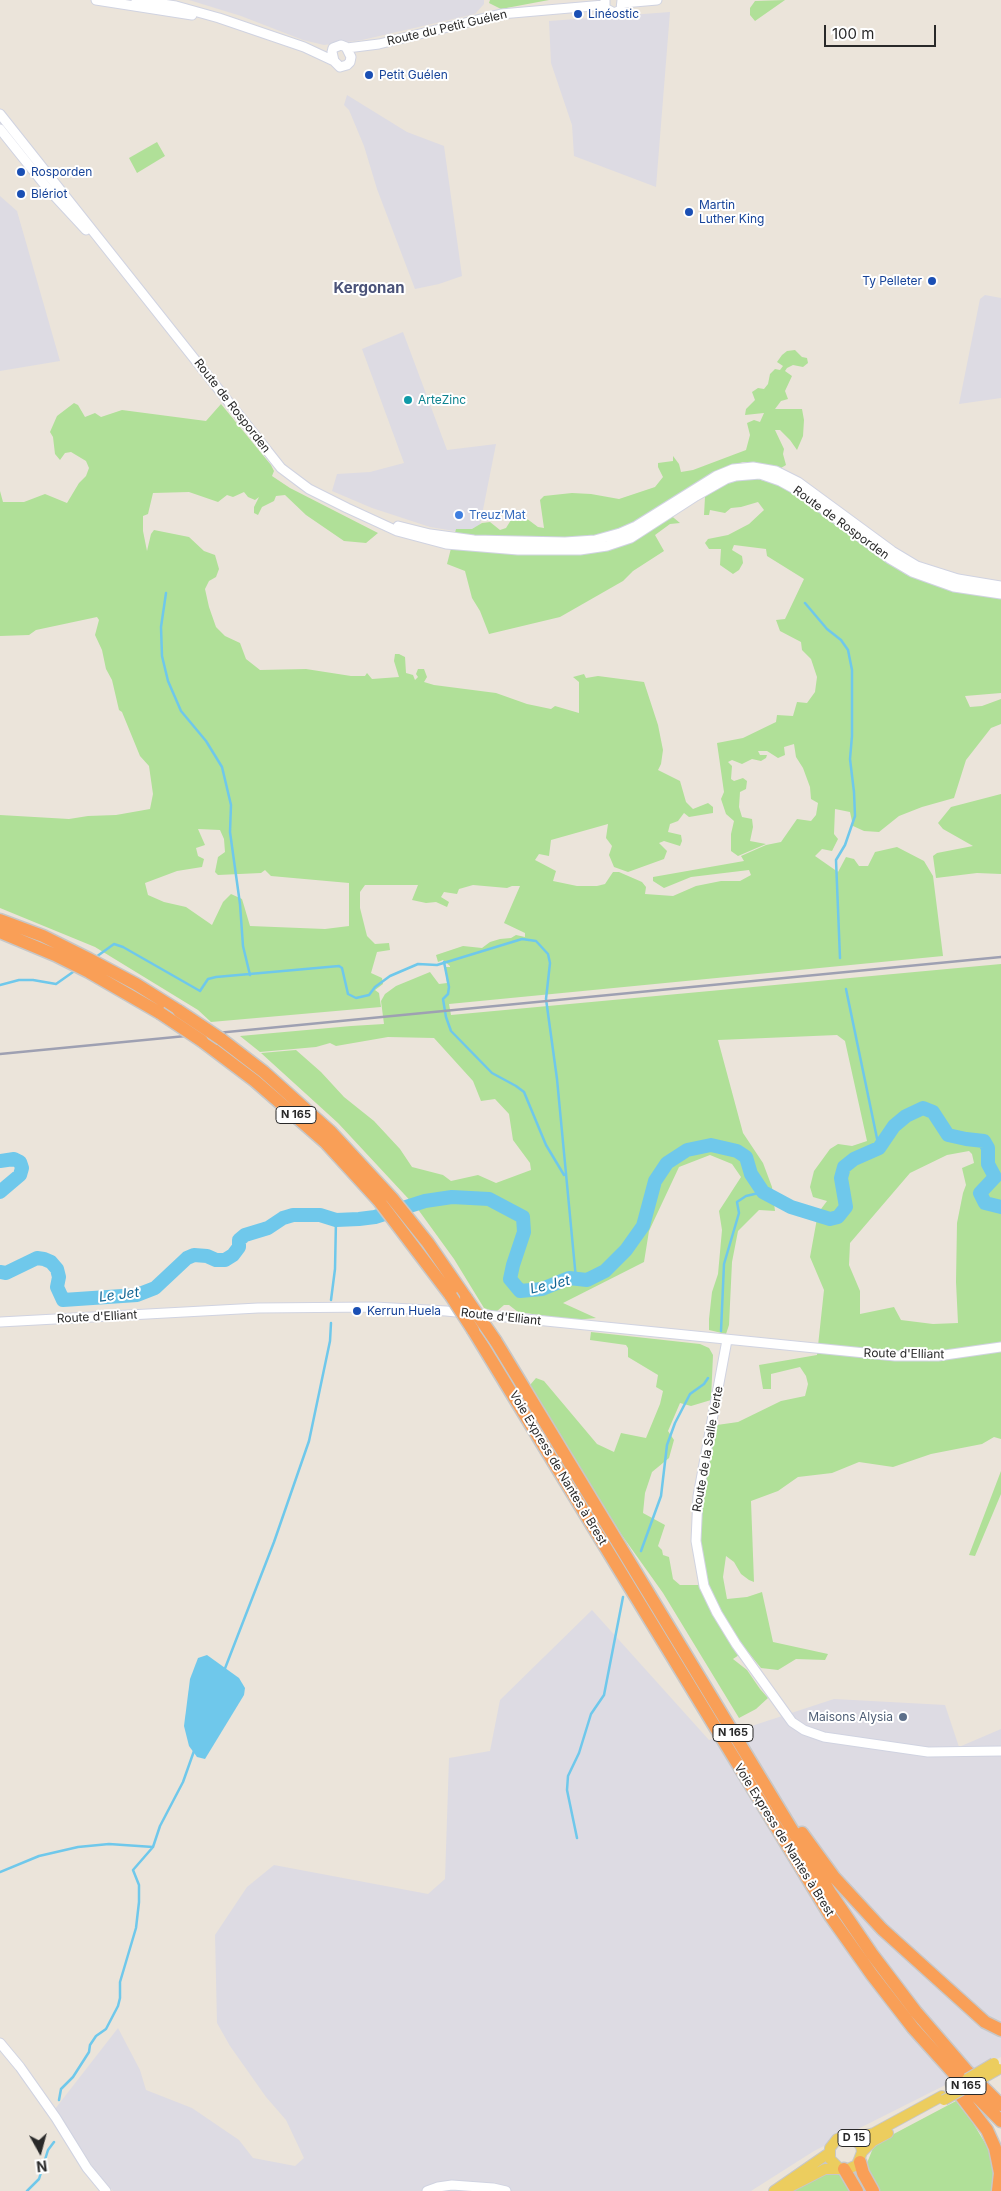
<!DOCTYPE html>
<html>
<head>
<meta charset="utf-8">
<style>
	body { margin:0 }
	#map { position:relative; width:1001px; height:2191px; overflow:hidden; background:#ebe4da; font-family:Inter,sans-serif }
	canvas { display:block }
	.north { position:absolute; left:15px; top:2126px; width:50px; height:50px; -webkit-text-stroke:4px #fff; paint-order:stroke; rotate:173deg; font-size:14px; font-weight:700; line-height:20px; text-align:center; color:#292929 }
	.north::after { content:''; display:block; margin:auto; width:18px; height:22px; background:#292929; clip-path:polygon(50% 0,100% 100%,50% 72%,0 100%) }
	.scale { position:absolute; left:824px; top:25px; width:112px; height:22px; box-sizing:border-box; border:2px solid #292929; border-top:0; padding-left:6px; font-size:15px; line-height:18px; white-space:nowrap; color:#292929; -webkit-text-stroke:4px #fff; paint-order:stroke }
</style>
</head>
<body>
<div id="map">
<canvas width="1001" height="2191"></canvas>
<div class="north">N</div>
<div class="scale">100 m</div>
</div>
<script>
const ctx = document.querySelector('canvas').getContext('2d');
ctx.lineJoin = 'round';
function fill(path, color) { ctx.fillStyle = color; ctx.fill(path, 'evenodd'); }
const toPath = rows => new Path2D(rows.map(r => 'M' + r).join(''));
function trace(path, color, width, dash) { ctx.strokeStyle = color; ctx.lineWidth = width; ctx.lineCap = dash ? 'butt' : 'round'; ctx.setLineDash(dash || []); ctx.stroke(path); }
function write(font, color, halo, rows, align = 'center') {
  ctx.font = font + ' Inter,sans-serif'; ctx.lineWidth = 4; ctx.setLineDash([]); ctx.textBaseline = 'middle'; ctx.strokeStyle = halo; ctx.fillStyle = color; for (const [text, x, y, turn = 0] of rows) {
    ctx.save(); ctx.translate(x, y); ctx.rotate((+turn || 0) * Math.PI / 180); ctx.textAlign = isNaN(turn) ? turn : align; if (halo) ctx.strokeText(text, 0, 0); ctx.fillText(text, 0, 0); ctx.restore();
  }
}
const industrial = toPath([
	[189,0,484,0,484,4,475,14,362,40,324,45,303,40,241,16],
	[670,12,656,187,574,156,572,125,551,63,549,21],
	[347,95,407,132,444,146,462,276,439,284,415,289,377,189,364,146,349,110,344,105],
	[0,196,17,211,60,361,0,371],
	[985,295,1001,298,1001,398,959,404,980,299],
	[403,332,447,450,496,444,478,535,430,527,372,508,332,491,337,474,370,472,404,463,362,349],
	[592,1610,709,1740,834,1699,945,1705,959,1747,1001,1729,1001,2057,814,2151,751,2191,113,2191,95,2170,55,2109,118,2028,140,2070,146,2090,192,2108,239,2140,253,2158,295,2166,304,2158,286,2120,266,2097,230,2046,217,2023,215,1935,247,1887,274,1865,428,1894,445,1879,449,1758,490,1751,500,1700]
]);
const green = toPath([
	[490,0,549,0,501,9,489,3],
	[785,0,755,21,750,15,750,8,755,1],
	[157,142,165,156,137,173,129,158],
	[795,350,802,357,807,358,808,363,803,367,793,365,787,368,785,371,792,376,785,391,788,399,781,401,775,409,802,409,804,420,803,436,797,450,790,440,780,430,775,430,784,449,783,454,786,465,781,468,754,462,743,462,716,472,662,508,680,523,670,524,655,535,664,551,633,571,623,581,560,617,489,634,480,611,472,598,465,571,447,564,456,529,472,529,482,523,490,522,500,530,506,528,511,520,526,518,538,527,544,528,540,500,544,496,572,493,591,494,619,499,655,487,663,477,658,467,658,463,673,461,673,456,679,464,681,472,693,470,746,450,750,435,747,423,754,420,760,422,764,413,745,415,746,409,755,400,752,392,758,388,764,389,768,384,770,374,775,369,780,370,783,366,777,362,782,355,787,351],
	[74,403,78,405,85,417,95,413,101,417,122,410,206,421,221,404,271,465,274,471,272,476,290,488,378,533,366,543,344,541,306,515,285,495,276,496,274,501,262,507,258,515,254,513,254,507,259,497,255,500,248,497,244,492,233,497,227,495,218,502,189,492,153,493,148,514,143,516,143,531,147,551,151,534,154,530,189,537,204,551,215,555,219,569,216,577,209,581,205,589,209,607,216,627,225,636,240,643,246,659,260,670,306,669,351,676,365,676,367,673,372,679,399,677,394,661,395,654,399,654,405,657,406,673,413,675,415,680,418,677,416,674,418,669,424,669,427,677,424,682,434,685,496,693,527,704,551,709,555,706,579,713,579,682,573,677,584,674,586,678,598,676,644,682,658,725,663,750,661,764,658,770,680,781,686,802,693,809,708,803,713,807,713,813,689,817,684,813,678,821,670,824,668,832,681,835,682,841,680,846,664,841,659,843,667,851,664,859,628,872,614,867,609,855,612,846,606,838,608,824,551,840,549,856,539,854,535,860,556,871,553,881,577,886,597,886,605,884,613,872,619,872,642,882,646,887,645,894,673,896,696,886,721,881,740,881,751,875,749,870,691,877,664,888,653,881,653,877,744,861,741,856,766,845,781,842,797,819,811,821,816,815,818,803,811,799,810,787,803,768,796,757,794,744,784,747,785,755,778,758,767,751,758,751,760,755,767,755,766,758,761,761,752,759,742,764,732,760,728,762,732,766,731,779,734,781,743,778,747,781,746,789,740,792,739,807,742,817,752,819,753,827,750,841,766,844,738,856,731,851,731,834,734,821,726,814,721,799,724,792,717,743,743,738,776,722,777,715,793,716,797,702,807,703,815,692,817,677,811,659,802,650,801,642,780,631,776,620,785,619,804,579,767,556,766,549,734,545,732,550,742,556,743,563,739,570,733,574,720,565,721,549,709,549,705,543,708,539,728,535,749,524,764,510,758,502,741,507,731,508,725,513,710,510,709,515,704,515,705,497,708,492,733,480,753,478,781,485,812,503,905,574,948,588,1001,598,1001,693,965,696,970,707,982,706,1001,699,1001,724,991,728,966,760,954,798,922,807,899,816,879,832,864,831,853,826,850,812,835,809,834,834,838,839,832,851,822,849,815,856,838,872,846,857,854,859,859,866,868,866,875,852,897,847,924,861,933,876,943,956,449,1004,451,1015,1001,964,1001,1439,994,1437,982,1444,931,1454,893,1467,859,1462,832,1473,798,1477,778,1491,751,1501,754,1582,749,1580,741,1574,734,1562,726,1556,723,1577,727,1599,747,1597,762,1592,773,1642,828,1654,825,1660,796,1659,778,1670,761,1668,748,1652,745,1651,733,1659,747,1670,760,1689,768,1698,756,1709,739,1718,663,1593,621,1534,562,1439,530,1385,536,1378,544,1381,597,1444,614,1452,621,1433,646,1438,660,1404,663,1391,656,1387,658,1375,628,1357,628,1348,626,1345,590,1340,591,1332,700,1344,709,1348,713,1355,711,1400,691,1406,680,1403,668,1431,674,1440,669,1458,652,1472,645,1493,643,1513,665,1525,658,1546,662,1550,663,1555,669,1557,673,1579,680,1585,698,1585,704,1582,699,1543,704,1474,717,1425,738,1422,781,1401,805,1396,808,1384,806,1376,800,1367,771,1374,771,1389,763,1389,759,1365,817,1355,824,1290,810,1257,818,1213,827,1201,813,1197,810,1187,814,1171,830,1149,838,1144,852,1146,867,1141,845,1041,837,1035,718,1040,743,1133,763,1163,772,1187,775,1211,759,1210,738,1231,732,1262,729,1325,726,1334,709,1330,709,1319,712,1292,718,1274,722,1230,719,1211,741,1177,732,1164,710,1155,679,1167,649,1231,644,1262,563,1303,596,1318,575,1320,518,1312,509,1305,504,1305,496,1312,484,1308,454,1259,417,1208,338,1123,261,1053,296,1050,321,1072,344,1097,374,1121,400,1149,412,1167,443,1175,451,1181,478,1175,496,1183,531,1170,530,1163,513,1140,509,1114,495,1099,481,1101,473,1081,434,1038,388,1037,336,1046,330,1043,316,1047,260,1052,240,1036,351,1026,384,1024,381,1001,385,994,396,986,430,972,439,984,447,983,445,967,450,967,450,966,443,960,438,962,436,955,463,946,482,948,490,942,500,939,511,938,516,935,525,937,525,933,504,923,520,886,512,886,507,888,473,885,459,889,457,894,444,892,441,897,449,902,447,907,436,902,426,903,412,900,418,885,365,885,360,892,360,908,367,936,375,944,389,943,390,950,377,952,371,973,382,978,383,984,375,990,379,993,381,1007,211,1022,198,1010,95,947,0,908,0,815,69,819,88,816,116,815,150,809,153,794,149,766,140,756,122,712,119,710,112,680,106,669,102,650,95,635,99,620,97,617,36,630,29,635,0,636,0,491,3,502,24,502,45,494,67,503,79,483,86,476,89,468,86,461,71,452,65,453,60,460,55,454,53,437,50,432,57,416],
	[198,829,220,830,224,839,225,852,218,857,215,872,218,875,261,873,265,870,271,876,349,883,349,926,325,929,250,926,242,899,231,894,223,902,212,925,186,907,164,902,148,895,145,883,177,871,202,867,204,859,198,856,196,848,205,845],
	[969,1151,972,1154,974,1163,962,1168,966,1185,963,1193,957,1223,956,1282,958,1323,933,1324,901,1320,894,1307,860,1314,860,1291,849,1265,850,1243,910,1173,947,1155],
	[1001,794,1001,874,977,873,936,878,933,856,937,853,973,846,943,829,938,823,951,807],
	[1001,1471,1001,1494,975,1556,969,1555],
	[956,2101,973,2123,988,2148,994,2164,994,2191,880,2191,872,2179,867,2163,873,2148,888,2137],
	[831,2172,840,2174,852,2191,792,2191,804,2183]
]);
const water = toPath([
	[207,1655,239,1678,245,1688,244,1695,205,1759,197,1757,189,1746,184,1726,190,1679,198,1658]
]);
const stream = toPath([
	[166,593,161,627,162,656,168,681,181,711,206,741,222,767,231,805,230,832,240,904,243,946,250,975],
	[805,603,827,629,841,640,848,650,852,670,852,736,850,759,854,792,855,816,845,845,836,860,840,958],
	[96,957,114,944,123,947,200,991,208,979,216,977,339,966,342,968,348,994,356,998,369,995,375,987,390,976,418,964,437,965,522,939,536,941,548,954,550,963,546,999,557,1079,576,1279],
	[444,962,449,987,448,994,443,999,446,1017,451,1031,492,1073,516,1086,524,1092,546,1145,564,1175],
	[0,985,19,980,33,980,56,984,73,972],
	[846,989,879,1148],
	[331,1300,335,1269,336,1220],
	[721,1331,724,1264,739,1213,737,1202,746,1196,763,1192],
	[641,1551,661,1496,667,1445,675,1423,690,1394,704,1384,708,1378],
	[224,1671,274,1542,309,1441,330,1341,331,1323],
	[577,1838,567,1790,568,1776,579,1753,591,1714,604,1695,623,1597],
	[0,1872,39,1856,78,1847,109,1844,153,1847],
	[59,2100,61,2089,73,2077,89,2052,90,2045,96,2036,106,2029,118,2006,120,1998,120,1982,136,1928,139,1902,139,1885,133,1870,153,1847,160,1826,183,1782,194,1751],
	[27,2191,39,2179,48,2150,54,2142]
]);
const river = toPath([
	[0,1161,14,1159,20,1162,22,1168,20,1175,0,1192],
	[0,1272,6,1273,37,1258,44,1259,51,1262,57,1269,59,1277,57,1287,63,1300,137,1295,155,1288,187,1258,194,1255,207,1256,216,1260,225,1260,233,1255,239,1247,239,1240,245,1235,268,1228,283,1218,293,1215,320,1215,336,1220,359,1219,375,1217,425,1201,452,1197,489,1199,523,1217,524,1232,513,1265,510,1279,520,1291,542,1289,569,1278,587,1280,605,1271,626,1250,643,1226,655,1181,667,1163,687,1150,711,1145,737,1151,746,1157,751,1174,763,1192,791,1207,830,1219,838,1217,846,1207,841,1178,844,1167,854,1159,879,1148,894,1126,906,1116,923,1108,933,1112,948,1135,966,1139,984,1141,988,1148,988,1164,995,1177,980,1193,985,1203,1001,1207]
]);
const secondary = toPath([
	[96,0,192,15],
	[136,0,176,6,219,18,304,47,334,61,340,67,347,65,350,62,351,57,346,47,341,45,333,48,332,52,334,61],
	[605,0,605,8,614,13,621,10,622,0],
	[623,3,657,0],
	[347,48,379,44,501,14,604,5],
	[0,114,281,468,309,489,347,508,397,531,446,544,518,550,580,550,607,546,631,538,696,496,726,479,736,476,760,474,780,481,800,492,890,559,912,572,954,587,1001,594],
	[0,129,48,189,86,230],
	[398,526,430,534,474,540,565,542,595,540,620,533,636,526,716,476,733,469,753,467,776,471,798,482,892,551,917,566,958,579,1001,586],
	[0,1322,258,1308,375,1307,446,1311,895,1356,938,1356,1001,1347],
	[727,1340,698,1496,696,1541,704,1586,717,1613,736,1644,792,1722,804,1730,824,1737,928,1752,1001,1751],
	[0,2043,20,2067,56,2118,87,2168,106,2191],
	[427,2191,438,2187,452,2185,493,2188,506,2191]
]);
const primary = toPath([
	[853,2138,874,2133,942,2096],
	[862,2152,873,2141,888,2133],
	[774,2191,829,2153],
	[782,2191,825,2169,848,2169,857,2165,862,2152,861,2146,853,2138,842,2137,837,2139,830,2148,830,2159,838,2167]
]);
const highway = toPath([
	[0,920,43,936,89,959,136,984,179,1011],
	[0,932,55,955,89,972,160,1013],
	[221,1039,264,1072,331,1132,392,1198,428,1243,466,1298],
	[202,1041,255,1081,325,1142,379,1201,451,1296],
	[473,1330,831,1917,872,1975,913,2028,957,2077,1001,2121],
	[495,1340,831,1894,872,1954,916,2012,966,2070,1001,2105],
	[802,1833,834,1877,882,1929,985,2022,1001,2030],
	[952,2084,987,2130,995,2148,1000,2173,998,2191],
	[860,2162,863,2173,873,2191],
	[844,2169,857,2191]
]);
const rail = toPath([
	[0,1054,1001,957]
]);
const primaryBridge = toPath([
	[967,2079,994,2063],
	[944,2100,999,2069]
]);
const highwayBridge = toPath([
	[179,1011,221,1039],
	[160,1013,202,1041],
	[451,1296,473,1330],
	[466,1298,495,1340]
]);
const markers = [
	[578,14,5,"#1a4fb4"],
	[369,75,5,"#1a4fb4"],
	[21,172,5,"#1a4fb4"],
	[21,194,5,"#1a4fb4"],
	[689,212,5,"#1a4fb4"],
	[932,281,5,"#1a4fb4"],
	[408,400,5,"#0f9aa8"],
	[459,515,5,"#3f7fe0"],
	[357,1311,5,"#1a4fb4"],
	[903,1717,5,"#5c6f8a"]
];
const shields = [
	[296,1115,40],
	[733,1733,40],
	[966,2086,40],
	[854,2138,32]
];
const shieldNames = [
	["N 165",296,1115],
	["N 165",733,1733],
	["N 165",966,2086],
	["D 15",854,2138]
];
const transitNames = [
	["Linéostic",588,14],
	["Petit Guélen",379,75],
	["Rosporden",31,172],
	["Blériot",31,194],
	["Martin",699,205],
	["Luther King",699,219],
	["Ty Pelleter",922,281,"right"],
	["Kerrun Huela",367,1311]
];
const streetNames = [
	["Route du Petit Guélen",447,28,-13],
	["Route de Rosporden",232,406,52],
	["Route de Rosporden",841,523,36],
	["Route d'Elliant",97,1317,-3],
	["Route d'Elliant",501,1317,6],
	["Route d'Elliant",904,1354,1],
	["Route de la Salle Verte",708,1449,-80],
	["Voie Express de Nantes à Brest",558,1468,59],
	["Voie Express de Nantes à Brest",784,1840,58]
];
const cultureNames = [
	["ArteZinc",418,400]
];
const shopNames = [
	["Treuz’Mat",469,515]
];
const serviceNames = [
	["Maisons Alysia",893,1717]
];
const waterNames = [
	["Le Jet",550,1285,-13],
	["Le Jet",119,1295,-7]
];
const quarterNames = [
	["Kergonan",369,288]
];
fill(industrial, '#dddbe3');
fill(green, '#b0e098');
fill(water, '#6fc8eb');
trace(stream, '#6fc8eb', 2.5);
trace(river, '#6fc8eb', 14);
trace(secondary, '#d0d3e1', 11);
trace(primary, '#c7c7c7', 12);
trace(highway, '#c7c7c7', 15);
trace(secondary, '#fff', 9);
trace(primary, '#eccd5e', 10);
trace(highway, '#f99f57', 12);
trace(rail, '#9ea0b2', 2.5);
trace(primaryBridge, '#c7c7c7', 12, []);
trace(highwayBridge, '#c7c7c7', 15, []);
trace(primaryBridge, '#eccd5e', 10);
trace(highwayBridge, '#f99f57', 12);
for (const [x, y, r, color] of markers) { const dot = new Path2D(); dot.arc(x, y, r, 0, 2 * Math.PI); ctx.fillStyle = color; ctx.fill(dot); trace(dot, '#fff', 2); }
for (const [x, y, w] of shields) { const box = new Path2D(); box.roundRect(x - w / 2, y - 8.5, w, 17, 4); ctx.fillStyle = '#fff'; ctx.fill(box); trace(box, '#292929', 1); }
write('bold 11px', '#292929', null, shieldNames);
write('12px', '#164399', '#fff', transitNames, 'left');
write('12px', '#292929', '#fff', streetNames);
write('12px', '#0d838f', '#fff', cultureNames, 'left');
write('12px', '#366cbe', '#fff', shopNames, 'left');
write('12px', '#4e5e75', '#fff', serviceNames, 'right');
write('italic 14px', '#116594', '#fff', waterNames);
write('bold 15px', '#4a5278', '#fff', quarterNames);
</script>
</body>
</html>
